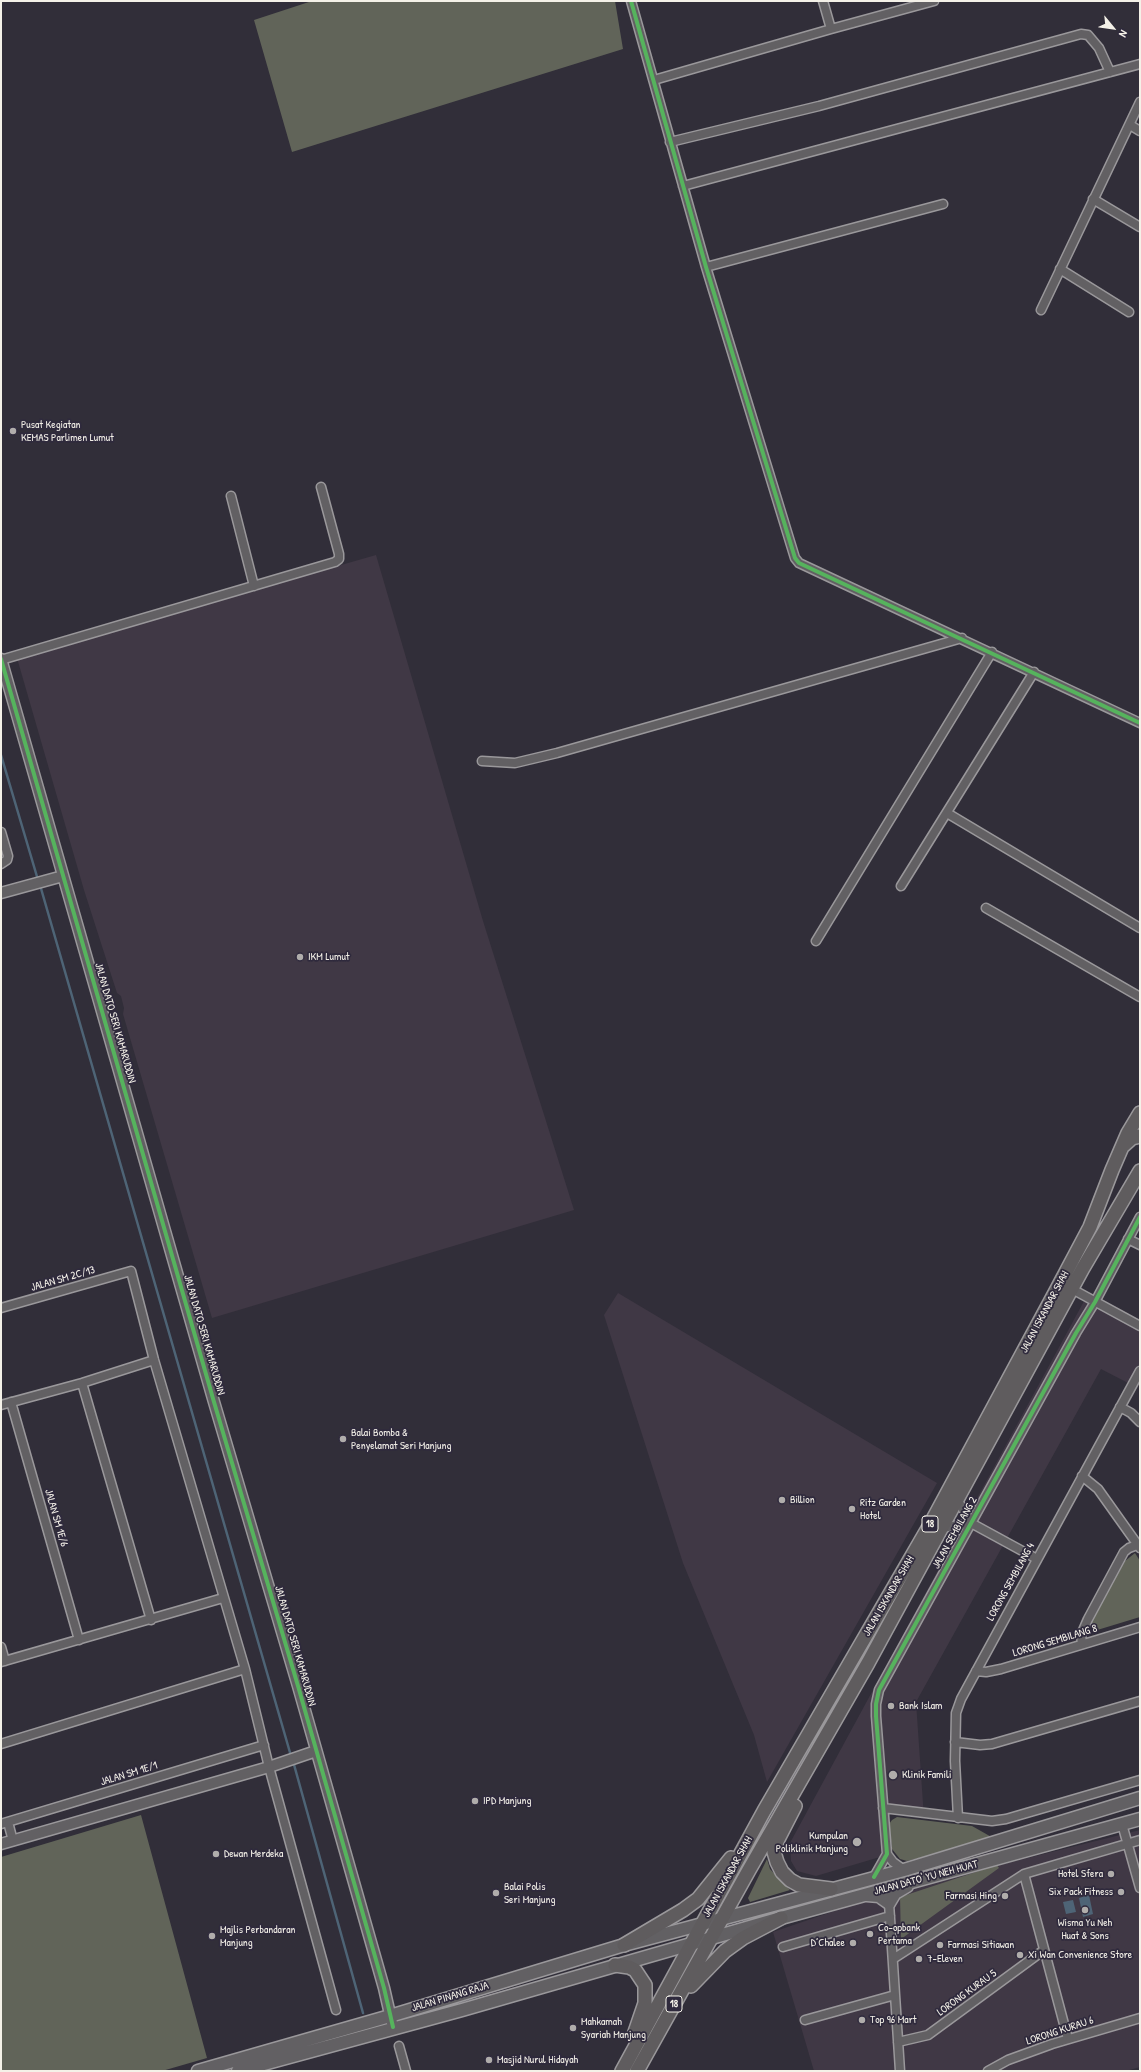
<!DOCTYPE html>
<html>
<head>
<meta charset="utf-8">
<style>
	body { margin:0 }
	#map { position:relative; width:1141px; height:2072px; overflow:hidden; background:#312e39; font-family:"Patrick Hand",sans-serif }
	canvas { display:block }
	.frame { position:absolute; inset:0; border:2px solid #f4f1e8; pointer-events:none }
	.north { position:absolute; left:1093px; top:8px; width:40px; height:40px; -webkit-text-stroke:3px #2f2a3d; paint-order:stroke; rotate:119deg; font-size:11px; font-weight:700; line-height:16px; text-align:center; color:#f4f1e8 }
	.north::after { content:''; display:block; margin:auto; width:14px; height:18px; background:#f4f1e8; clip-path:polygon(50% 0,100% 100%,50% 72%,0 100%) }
</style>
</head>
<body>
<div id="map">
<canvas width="1141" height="2072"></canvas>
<div class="frame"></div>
<div class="north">N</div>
</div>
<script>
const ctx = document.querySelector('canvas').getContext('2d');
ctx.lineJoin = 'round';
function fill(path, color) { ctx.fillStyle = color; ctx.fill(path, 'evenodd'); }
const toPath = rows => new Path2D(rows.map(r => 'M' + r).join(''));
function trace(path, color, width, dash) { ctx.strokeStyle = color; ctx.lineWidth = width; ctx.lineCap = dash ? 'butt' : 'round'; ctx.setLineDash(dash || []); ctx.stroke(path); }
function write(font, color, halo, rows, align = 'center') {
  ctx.font = font + ' "Patrick Hand",sans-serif'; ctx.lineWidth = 3.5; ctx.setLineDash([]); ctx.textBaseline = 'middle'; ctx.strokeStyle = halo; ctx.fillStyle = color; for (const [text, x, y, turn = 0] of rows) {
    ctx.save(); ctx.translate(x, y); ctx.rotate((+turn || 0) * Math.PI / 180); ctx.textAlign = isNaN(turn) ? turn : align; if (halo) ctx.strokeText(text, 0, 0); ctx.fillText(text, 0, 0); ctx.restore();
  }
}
const built = toPath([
	[376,555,483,921,574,1210,212,1318,123,1014,124,1008,121,996,117,993,84,890,17,658],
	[1089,1292,1140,1320,1140,1366,1130,1384,1101,1369,916,1702,924,1818,890,1813,890,1854,816,1876,797,1871,791,1861,790,1843],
	[618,1293,937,1483,767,1782,754,1735,683,1563,604,1315],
	[1140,1830,1140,2067,1126,2071,814,2071,773,1932,887,1893]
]);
const green = toPath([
	[312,1,615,1,623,49,292,152,254,20],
	[1135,1553,1140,1561,1140,1617,1094,1631,1090,1622,1125,1561],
	[141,1815,207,2058,162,2071,1,2071,1,1857],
	[897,1817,972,1826,995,1839,907,1861,900,1859,892,1849,889,1824,892,1820],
	[767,1859,770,1869,790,1890,750,1902,748,1898],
	[997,1865,999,1868,901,1939,900,1897]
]);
const water = toPath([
	[1089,1895,1093,1914,1083,1917,1079,1898],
	[1073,1900,1076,1912,1066,1914,1063,1902]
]);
const stream = toPath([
	[1,755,38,880],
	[40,885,291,1756],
	[293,1761,363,2013]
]);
const minor = toPath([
	[631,1,706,267,795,558,799,563,1140,723],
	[823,1,831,29],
	[654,80,831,29,934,1],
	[1130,125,1140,131],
	[670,142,819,106,1081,34,1088,35,1099,48,1110,72],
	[683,186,1140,64],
	[1093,199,1140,227],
	[706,267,943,204],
	[1060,269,1129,312],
	[1041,310,1140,102],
	[231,496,254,586],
	[1,660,335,562,339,559,339,554,321,487],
	[482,761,515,763,557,753,962,638],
	[947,813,1140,928],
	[1,832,8,856,7,860,1,864],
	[901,886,1034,672],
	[986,908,1140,997],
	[816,941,992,652],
	[1128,1239,1140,1245],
	[1072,1289,1140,1326],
	[1,1308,131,1271,154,1360,245,1669,269,1767,336,2010],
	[82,1383,151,1620],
	[11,1402,79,1640],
	[1,1405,82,1383,154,1360],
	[1120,1407,1131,1413,1140,1422],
	[1082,1476,1098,1489,1140,1548],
	[957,1499,971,1523,1037,1559],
	[942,1528,971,1523],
	[1082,1644,1081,1635,1088,1619,1124,1552,1129,1548,1137,1545],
	[1,1647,5,1661],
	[1,1662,223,1598],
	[976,1671,986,1672,1001,1669,1140,1627],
	[955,1742,980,1745,992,1744,1140,1701],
	[1,1744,245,1669],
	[883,1808,992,1821,1006,1819,1140,1780],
	[958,1818,955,1761,956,1713,961,1699,1140,1371],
	[8,1822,13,1841],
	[1,1824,264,1745],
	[1122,1824,1140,1888],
	[887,1854,893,1862,904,1870],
	[1024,1874,1068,2039],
	[874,1877,887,1854,876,1716,876,1704,879,1690,1076,1333,1095,1302,1140,1217],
	[889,1903,900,2071],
	[783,1947,890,1916],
	[893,1959,1024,1874,1140,1840],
	[805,2020,895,1995],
	[898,2042,928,2035,1044,1950],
	[399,2046,406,2071],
	[988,2071,1008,2060,1052,2044,1140,2018]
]);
const tertiary = toPath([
	[1,659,214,1402,298,1686,384,1988,392,2023],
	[1,893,63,876],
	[1,1844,269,1767,316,1751]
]);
const secondary = toPath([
	[867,1895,879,1896,889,1903,895,1893,907,1886],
	[198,2071,390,2016,624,1945,904,1870,1140,1798],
	[238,2071,462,2010,781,1918,1140,1819]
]);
const primary = toPath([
	[1123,1146,1132,1138,1140,1136],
	[795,1806,777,1841,774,1852,777,1862,782,1872,790,1880,799,1885,831,1889],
	[624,1945,683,1910,698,1899,731,1858],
	[615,1965,629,1967,635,1970,645,1985,645,2003,634,2035],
	[691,1986,725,1951,743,1938,781,1918],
	[622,2071,764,1811,930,1525,1056,1291,1090,1227,1112,1170,1128,1133,1140,1113],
	[637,2071,749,1870,868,1663,1083,1268,1140,1171]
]);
const cycleway = toPath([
	[631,1,706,267,795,558,799,563,1140,723],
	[1,659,214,1402,298,1686,384,1988,393,2027],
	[874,1877,887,1854,876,1716,876,1704,879,1690,1076,1333,1095,1302,1140,1217]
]);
const markers = [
	[13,431,4,"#b0adab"],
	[300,957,4,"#b0adab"],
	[343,1439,4,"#b0adab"],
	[782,1500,4,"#b0adab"],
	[852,1509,4,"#b0adab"],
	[891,1706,4,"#b0adab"],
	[893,1775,5,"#b0adab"],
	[475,1801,4,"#b0adab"],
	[857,1842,5,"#b0adab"],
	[216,1854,4,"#b0adab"],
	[1111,1874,4,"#b0adab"],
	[1121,1892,4,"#b0adab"],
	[496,1893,4,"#b0adab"],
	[1005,1896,4,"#b0adab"],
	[1085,1910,4,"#b0adab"],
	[870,1934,4,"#b0adab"],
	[212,1936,4,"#b0adab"],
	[853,1943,4,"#b0adab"],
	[940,1945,4,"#b0adab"],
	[1020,1955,4,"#b0adab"],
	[919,1959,4,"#b0adab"],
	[862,2020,4,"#b0adab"],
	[573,2028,4,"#b0adab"],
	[489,2060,4,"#b0adab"]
];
const shields = [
	[930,1524,16],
	[674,2004,16]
];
const shieldNames = [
	["18",930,1524],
	["18",674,2004]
];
const poiNames = [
	["Pusat Kegiatan",21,425],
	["KEMAS Parlimen Lumut",21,438],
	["IKM Lumut",308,957],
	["Balai Bomba &",351,1433],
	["Penyelamat Seri Manjung",351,1446],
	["Billion",790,1500],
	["Ritz Garden",860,1503],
	["Hotel",860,1516],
	["Bank Islam",899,1706],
	["Klinik Famili",902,1775],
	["IPD Manjung",483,1801],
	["Kumpulan",848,1836,"right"],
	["Poliklinik Manjung",848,1849,"right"],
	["Dewan Merdeka",224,1854],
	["Hotel Sfera",1103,1874,"right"],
	["Balai Polis",504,1887],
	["Seri Manjung",504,1900],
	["Six Pack Fitness",1113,1892,"right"],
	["Farmasi Hing",997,1896,"right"],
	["Wisma Yu Neh",1085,1923,"center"],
	["Huat & Sons",1085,1936,"center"],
	["Co-opbank",878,1928],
	["Pertama",878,1941],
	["Majlis Perbandaran",220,1930],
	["Manjung",220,1943],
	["D’Chalee",845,1943,"right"],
	["Farmasi Sitiawan",948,1945],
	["Xi Wan Convenience Store",1028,1955],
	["7-Eleven",927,1959],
	["Top 96 Mart",870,2020],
	["Mahkamah",581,2022],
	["Syariah Manjung",581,2035],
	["Masjid Nurul Hidayah",497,2060]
];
const streetNames = [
	["JALAN DATO SERI KAMARUDDIN",115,1023,74],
	["JALAN SM 2C/13",63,1279,-16],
	["JALAN ISKANDAR SHAH",1045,1312,-62],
	["JALAN DATO SERI KAMARUDDIN",204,1335,74],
	["JALAN SM 1E/6",56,1518,74],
	["JALAN SEMBILANG 2",955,1533,-61],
	["LORONG SEMBILANG 4",1011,1582,-61],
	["JALAN ISKANDAR SHAH",889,1596,-60],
	["LORONG SEMBILANG 8",1055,1641,-17],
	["JALAN DATO SERI KAMARUDDIN",295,1646,74],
	["JALAN SM 1E/1",129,1774,-17],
	["JALAN ISKANDAR SHAH",728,1877,-61],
	["JALAN DATO' YU NEH HUAT",926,1878,-15],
	["LORONG KURAU 5",967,1993,-36],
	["JALAN PINANG RAJA",450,1997,-17],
	["LORONG KURAU 6",1060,2031,-18]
];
fill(built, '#403845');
fill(green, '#616459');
fill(water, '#4e6476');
trace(stream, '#4e6476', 2.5);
trace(minor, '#9a989b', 11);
trace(tertiary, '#9a989b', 13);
trace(secondary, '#9a989b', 15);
trace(primary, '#9a989b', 16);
trace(minor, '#626063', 8);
trace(tertiary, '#626063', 10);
trace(secondary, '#626063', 12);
trace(primary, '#5f5c5e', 13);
trace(cycleway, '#56b35d', 4);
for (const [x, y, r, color] of markers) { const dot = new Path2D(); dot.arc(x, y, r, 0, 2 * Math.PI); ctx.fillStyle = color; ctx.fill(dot); trace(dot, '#2f2a3d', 1.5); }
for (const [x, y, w] of shields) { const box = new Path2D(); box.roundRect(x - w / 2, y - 8, w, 16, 3); ctx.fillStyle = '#2f2a3d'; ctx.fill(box); trace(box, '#f4f1e8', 1); }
write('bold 10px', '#f4f1e8', null, shieldNames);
write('11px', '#f4f1e8', '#2f2a3d', poiNames, 'left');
write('11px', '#f4f1e8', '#2f2a3d', streetNames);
</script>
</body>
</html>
